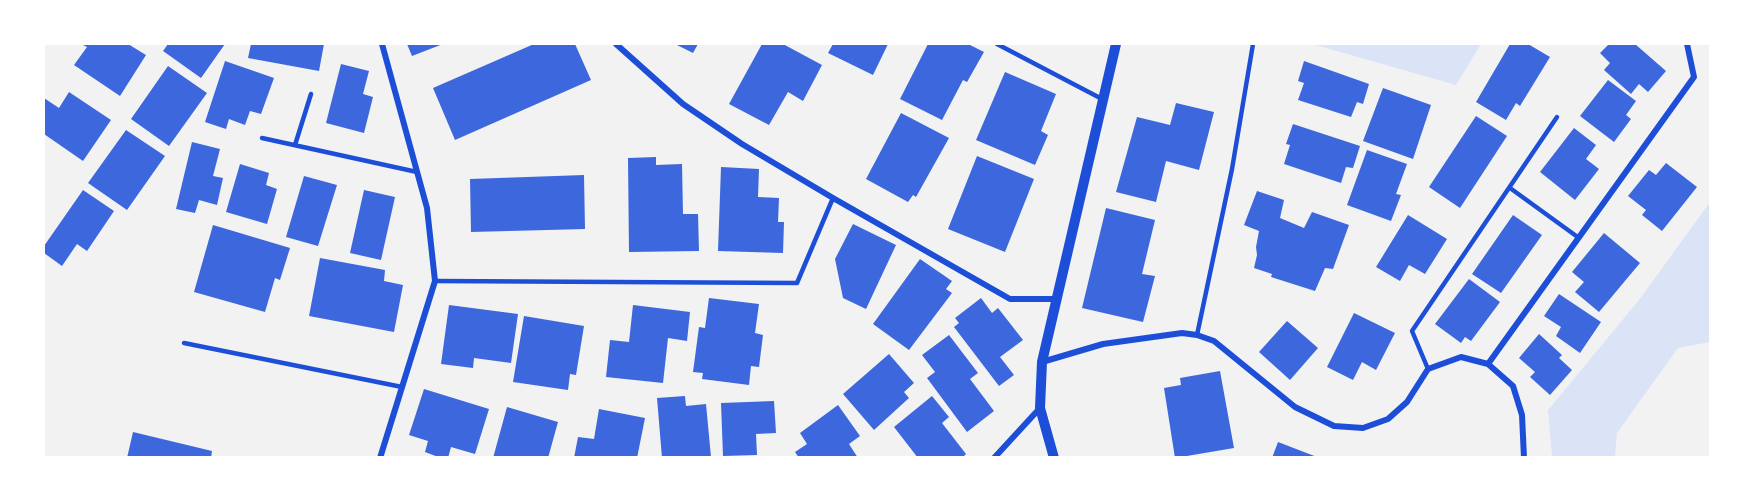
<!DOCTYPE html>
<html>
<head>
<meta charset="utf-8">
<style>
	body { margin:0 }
	#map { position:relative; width:1754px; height:501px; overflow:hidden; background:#f2f2f2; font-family:Lato,sans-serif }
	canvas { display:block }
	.frame { position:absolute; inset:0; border:45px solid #fff; pointer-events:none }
</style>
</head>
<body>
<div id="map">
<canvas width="1754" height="501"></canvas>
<div class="frame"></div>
</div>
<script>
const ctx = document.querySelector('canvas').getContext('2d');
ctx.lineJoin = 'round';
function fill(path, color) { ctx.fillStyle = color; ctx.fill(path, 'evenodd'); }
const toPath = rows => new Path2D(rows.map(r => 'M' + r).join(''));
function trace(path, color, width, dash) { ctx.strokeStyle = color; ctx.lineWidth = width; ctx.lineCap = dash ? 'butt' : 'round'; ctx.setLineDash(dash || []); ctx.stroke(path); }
const green = toPath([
	[1312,44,1481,44,1456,85],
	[1710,202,1710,342,1678,348,1617,433,1615,457,1552,457,1548,410,1639,300]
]);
const building = toPath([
	[81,44,128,44,146,55,120,96,74,65,87,47],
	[168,44,225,44,201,78,163,51],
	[251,44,324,44,319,71,248,58],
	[407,44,443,44,412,56],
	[534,44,575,44,591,80,455,140,433,88],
	[675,44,698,44,693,53],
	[762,44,783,44,822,65,803,101,788,92,769,125,729,104],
	[833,44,888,44,873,75,828,53],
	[928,44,968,44,984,52,967,82,963,80,942,120,900,99],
	[1510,44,1528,44,1550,57,1520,106,1516,103,1506,120,1476,102],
	[1609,44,1635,44,1666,71,1648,92,1639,84,1631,94,1604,70,1610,63,1600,53],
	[225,61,274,78,261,114,250,111,245,125,229,119,226,129,205,122],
	[1304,61,1369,84,1363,104,1357,102,1351,117,1298,100,1304,83,1298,81],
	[341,64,369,71,363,94,373,97,364,133,326,123],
	[168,66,207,93,169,146,131,119],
	[1005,72,1056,94,1041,131,1048,135,1035,165,976,140],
	[1608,80,1636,101,1626,115,1631,119,1614,142,1580,116],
	[1383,88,1431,105,1413,159,1363,141],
	[69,92,111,120,83,161,44,134,44,98,59,108],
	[1176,103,1214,112,1199,170,1166,161,1156,202,1116,192,1137,117,1170,125],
	[901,113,949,138,916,197,913,195,908,202,866,179],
	[1476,116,1507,136,1460,208,1429,187],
	[1293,124,1360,146,1353,168,1346,167,1341,183,1284,164,1290,145,1286,144],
	[1574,128,1596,145,1586,159,1599,169,1575,200,1540,172],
	[126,130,165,156,127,210,88,183],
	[192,142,220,149,213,176,223,178,217,205,199,200,195,213,176,209],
	[1367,150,1407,164,1396,194,1401,195,1391,221,1347,205],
	[977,156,1034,179,1005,252,948,229],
	[656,157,656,165,682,164,683,214,698,214,699,251,629,252,628,158],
	[1666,163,1697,187,1662,231,1642,215,1646,210,1628,196,1649,170,1656,175],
	[240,164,269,173,266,185,277,189,267,224,226,212],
	[721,167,759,169,758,197,779,198,778,222,784,222,783,253,718,251],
	[584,175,585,229,471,232,470,179],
	[304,176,337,185,318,246,286,237],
	[83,190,114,211,87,251,77,244,62,266,44,253,44,246],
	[364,190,395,197,381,260,350,253],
	[1257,191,1284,200,1280,218,1304,228,1312,212,1349,225,1333,269,1325,268,1315,291,1271,277,1272,274,1254,268,1257,255,1256,247,1259,231,1244,225],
	[1106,208,1155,220,1142,274,1155,276,1143,322,1082,308],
	[1408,215,1447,239,1425,274,1409,265,1400,281,1376,267],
	[1513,215,1542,235,1501,293,1472,274],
	[853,224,896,245,866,309,843,298,835,259],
	[213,225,290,248,280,280,275,278,265,312,194,292],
	[1604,233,1640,263,1599,312,1575,292,1584,282,1572,272],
	[320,258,385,270,384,281,403,285,394,332,309,316],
	[920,259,952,281,946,289,952,293,909,350,873,324],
	[1469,279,1500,302,1471,341,1465,337,1461,343,1435,324],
	[1559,294,1601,322,1580,353,1556,336,1561,327,1544,316],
	[709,298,759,304,755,333,763,335,759,367,751,366,749,385,702,379,703,373,693,372,699,327,705,328],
	[981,298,992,313,998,308,1023,340,1000,357,1014,375,999,386,954,327,959,323,955,318],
	[449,305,518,314,511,363,474,358,473,368,441,364],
	[633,305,690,312,687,341,668,338,663,383,606,377,610,340,629,342],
	[1354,313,1395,333,1376,370,1362,362,1353,380,1327,367],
	[524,316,584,326,576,375,570,374,568,390,513,382],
	[1287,321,1318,348,1290,380,1259,352],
	[1539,334,1562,355,1559,358,1572,370,1550,395,1530,377,1535,372,1519,358],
	[949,335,978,373,970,379,994,411,967,432,927,378,935,372,922,355],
	[889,354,914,383,904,392,909,398,874,430,843,394],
	[1220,371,1234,448,1175,458,1164,388,1181,385,1180,378],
	[424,389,489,409,475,454,451,447,448,458,441,458,425,452,428,441,409,435],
	[685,396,686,406,706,404,711,457,662,458,657,398],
	[932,396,949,417,942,423,966,454,962,458,918,458,894,427],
	[774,401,776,433,756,434,757,455,723,456,721,403],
	[838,405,860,436,849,444,858,458,799,458,795,452,807,444,800,433],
	[507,407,558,422,548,458,493,458],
	[599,409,645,418,637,458,574,458,578,437,594,439],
	[133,432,212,451,211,458,127,458],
	[1278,442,1317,457,1317,458,1272,458]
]);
const service = toPath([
	[997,44,1102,99],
	[262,138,417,172],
	[295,145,311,94],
	[1510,188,1579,238],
	[435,281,797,283,833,198],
	[1197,335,1232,169,1253,44],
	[184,343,402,387],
	[1428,369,1412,331,1557,117]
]);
const minor = toPath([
	[616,44,683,104,742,144,833,198,1010,299,1057,299],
	[1042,362,1103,344,1182,333,1197,335,1214,341,1295,407,1334,426,1363,428,1388,419,1407,402,1428,369,1461,357,1488,364,1513,386,1522,415,1524,458],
	[1488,364,1694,77,1687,44],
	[380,458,435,281,427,208,382,44],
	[994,458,1040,408]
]);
const tertiary = toPath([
	[1054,458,1040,408,1042,362,1116,44]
]);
fill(green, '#dbe4f7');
fill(building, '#3d67dc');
trace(service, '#1d4ed8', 4.5);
trace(minor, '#1d4ed8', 6);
trace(tertiary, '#1d4ed8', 10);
</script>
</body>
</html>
